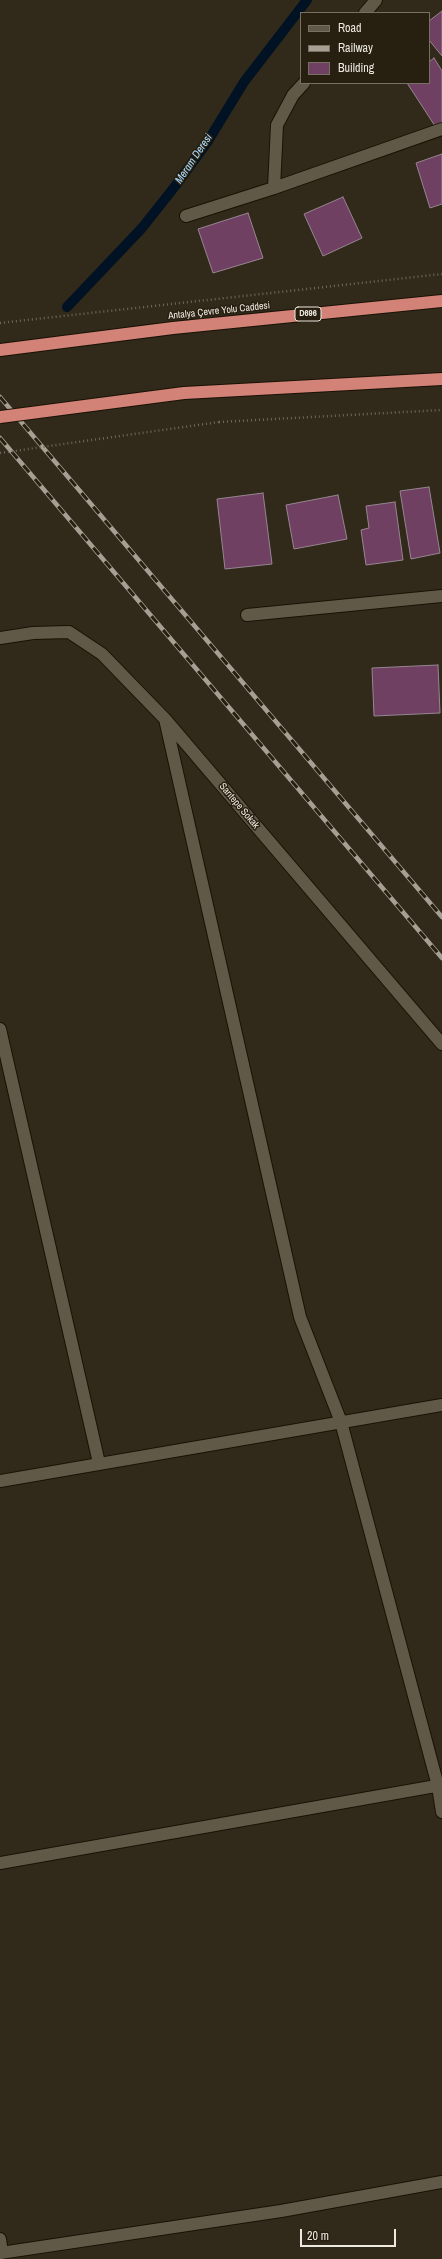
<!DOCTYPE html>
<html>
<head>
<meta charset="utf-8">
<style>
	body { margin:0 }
	#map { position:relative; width:442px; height:2259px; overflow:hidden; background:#312a1a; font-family:"Archivo Narrow",sans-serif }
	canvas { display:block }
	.legend { position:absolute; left:300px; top:12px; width:130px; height:72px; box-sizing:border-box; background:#272011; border:1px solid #777063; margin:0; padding:5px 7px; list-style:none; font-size:12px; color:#eee9df }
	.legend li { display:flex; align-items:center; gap:8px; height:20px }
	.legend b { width:20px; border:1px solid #777063 }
	.scale { position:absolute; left:300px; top:2229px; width:96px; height:18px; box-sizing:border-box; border:2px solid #eee9df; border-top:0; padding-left:5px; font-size:12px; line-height:14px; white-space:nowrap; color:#eee9df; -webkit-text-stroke:3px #272011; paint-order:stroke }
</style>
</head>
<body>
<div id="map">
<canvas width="442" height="2259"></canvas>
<ul class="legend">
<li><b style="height:5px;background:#615948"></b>Road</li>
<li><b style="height:5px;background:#a6a094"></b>Railway</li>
<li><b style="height:11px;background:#6f4062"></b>Building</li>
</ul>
<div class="scale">20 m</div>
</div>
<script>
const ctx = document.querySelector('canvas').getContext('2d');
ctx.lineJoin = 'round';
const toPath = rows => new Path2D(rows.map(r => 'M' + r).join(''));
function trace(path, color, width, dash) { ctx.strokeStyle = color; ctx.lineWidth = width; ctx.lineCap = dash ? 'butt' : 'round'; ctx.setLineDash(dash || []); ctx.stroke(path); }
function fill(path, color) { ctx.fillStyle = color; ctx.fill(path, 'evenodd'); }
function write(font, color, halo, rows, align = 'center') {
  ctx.font = font + ' "Archivo Narrow",sans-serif'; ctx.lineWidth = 3; ctx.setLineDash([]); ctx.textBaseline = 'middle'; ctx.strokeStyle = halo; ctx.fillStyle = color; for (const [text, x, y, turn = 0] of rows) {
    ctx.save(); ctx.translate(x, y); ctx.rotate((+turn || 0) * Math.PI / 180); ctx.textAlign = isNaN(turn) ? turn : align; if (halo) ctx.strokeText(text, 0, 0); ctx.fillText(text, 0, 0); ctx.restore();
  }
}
const stream = toPath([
	[67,307,142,228,176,185,208,141,244,82,307,0]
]);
const building = toPath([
	[442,11,442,56,429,40,429,21,442,11],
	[434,58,442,71,442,122,435,126,407,83,429,83,429,62,434,58],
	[442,154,442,204,430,208,416,163,442,154],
	[343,197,362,238,323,256,304,214,343,197],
	[248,213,263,258,213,273,198,229,248,213],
	[429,487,440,553,411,559,400,491,429,487],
	[263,493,272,564,225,569,217,499,263,493],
	[338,495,347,539,294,549,286,505,338,495],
	[395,502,403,560,366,565,361,530,369,528,366,506,395,502],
	[438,665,440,713,374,716,372,668,438,665]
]);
const path = toPath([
	[0,323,442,274],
	[219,422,442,410]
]);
const street = toPath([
	[365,13,376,0],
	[304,83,293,95,277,125,274,188,442,129],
	[186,216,274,188],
	[247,615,442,596],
	[0,638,33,633,69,632,102,654,165,719,442,1044],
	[165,719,300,1317,341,1422,438,1786,442,1812],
	[0,1029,99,1463],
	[0,1481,442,1405],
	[0,1863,442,1785],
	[0,2239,2,2253],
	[0,2253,281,2211,442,2182]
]);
const highway = toPath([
	[0,350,173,328,442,301],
	[184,393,442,379]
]);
const rail = toPath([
	[0,397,442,917],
	[0,438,442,958]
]);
const pathBridge = toPath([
	[0,453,219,422]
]);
const highwayBridge = toPath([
	[0,417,184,393]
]);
const shields = [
	[308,314,26]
];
const shieldNames = [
	["D696",308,314]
];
const streetNames = [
	["Antalya Çevre Yolu Caddesi",219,311,-6],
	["Sarıtepe Sokak",239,806,50]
];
const waterNames = [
	["Meram Deresi",194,159,-56]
];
trace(stream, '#001223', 10);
fill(building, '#6f4062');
trace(building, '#978591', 1);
trace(street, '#191205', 14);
trace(highway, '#191205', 14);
trace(path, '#6f695b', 2.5, [1, 3]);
trace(street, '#615948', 12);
trace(highway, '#d38278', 12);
trace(rail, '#a6a094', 4.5);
trace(rail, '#272011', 3, [9]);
trace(highwayBridge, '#191205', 14, []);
trace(pathBridge, '#6f695b', 2.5, [1, 3]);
trace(highwayBridge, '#d38278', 12);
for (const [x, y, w] of shields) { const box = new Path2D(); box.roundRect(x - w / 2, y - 7, w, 14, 3); ctx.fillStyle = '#272011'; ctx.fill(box); trace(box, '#eee9df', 1); }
write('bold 9px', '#eee9df', null, shieldNames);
write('10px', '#eee9df', '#272011', streetNames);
write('italic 11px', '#addbfd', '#272011', waterNames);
</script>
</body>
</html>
